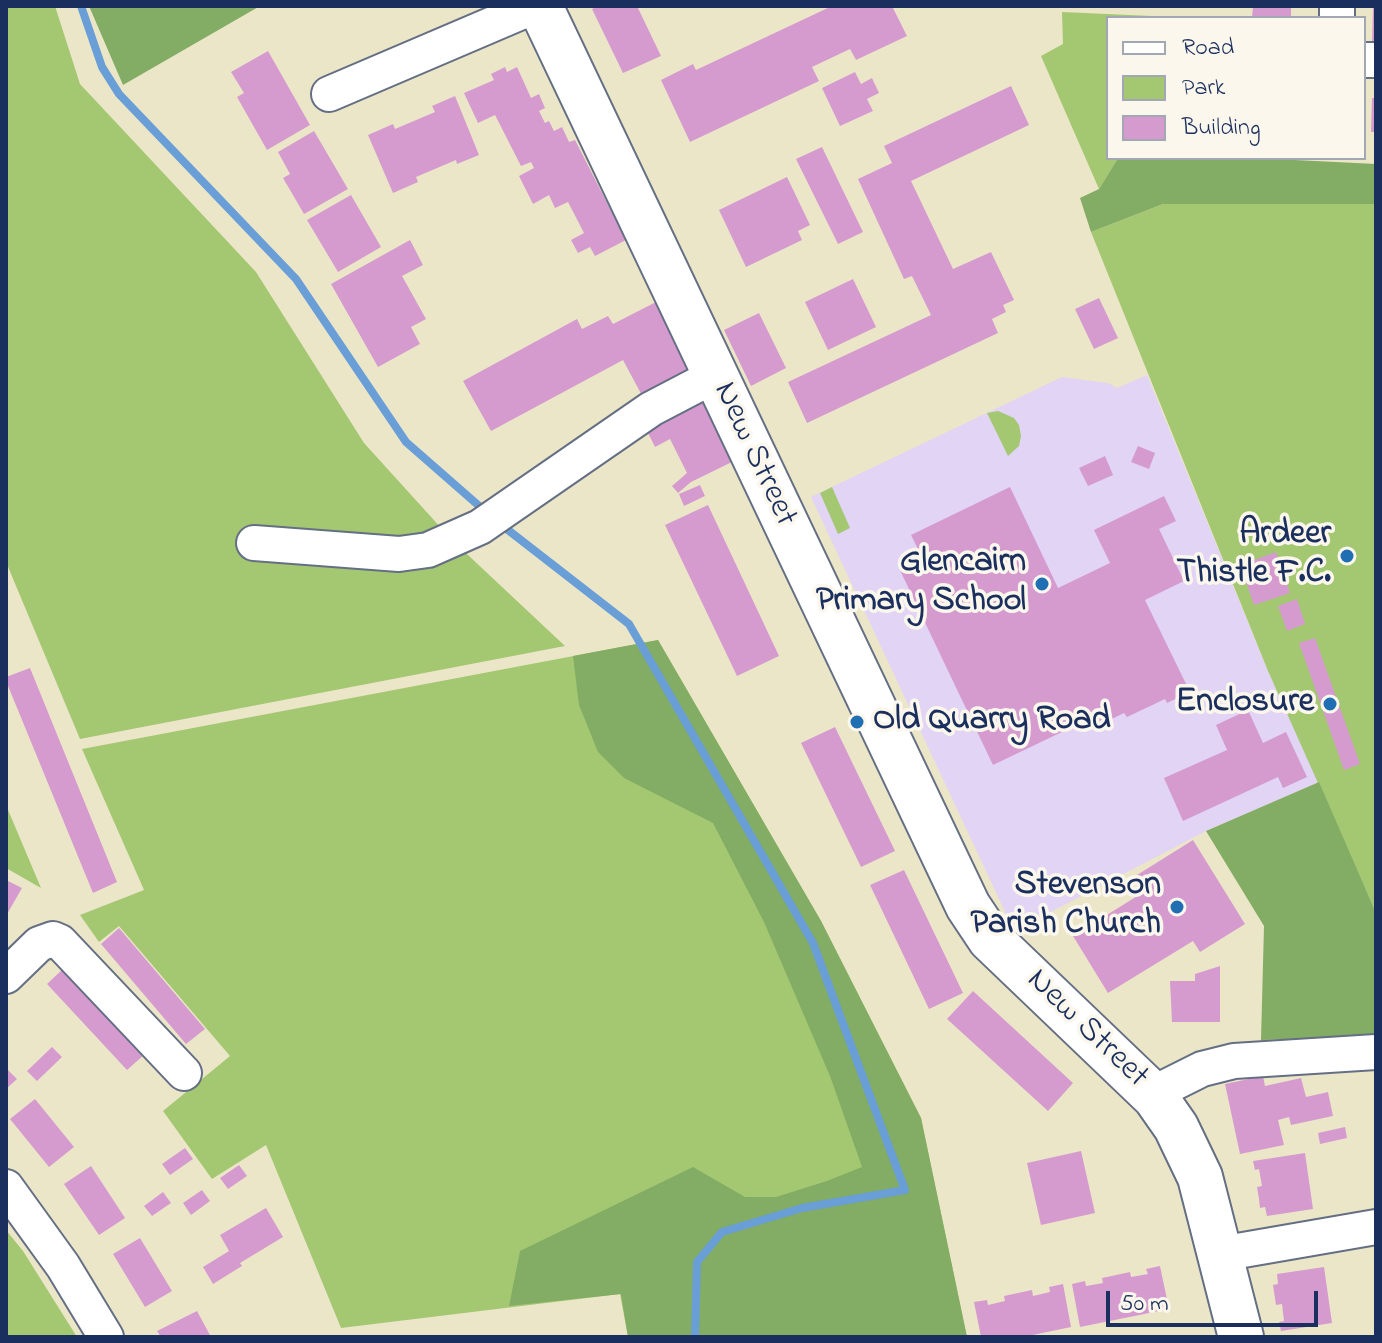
<!DOCTYPE html>
<html>
<head>
<meta charset="utf-8">
<style>
	body { margin:0 }
	#map { position:relative; width:1382px; height:1343px; overflow:hidden; background:#ece6c9; font-family:"Indie Flower",sans-serif }
	canvas { display:block }
	.frame { position:absolute; inset:0; border:8px solid #1b2f5e; pointer-events:none }
	.legend { position:absolute; left:1106px; top:16px; width:260px; height:144px; box-sizing:border-box; background:#fbf7ec; border:2px solid #a1a7b3; margin:0; padding:10px 14px; list-style:none; font-size:24px; color:#1b2f5e }
	.legend li { display:flex; align-items:center; gap:16px; height:40px }
	.legend b { width:40px; border:2px solid #a1a7b3 }
	.scale { position:absolute; left:1106px; top:1291px; width:212px; height:36px; box-sizing:border-box; border:4px solid #1b2f5e; border-top:0; padding-left:10px; font-size:24px; line-height:28px; white-space:nowrap; color:#1b2f5e; -webkit-text-stroke:6px #fbf7ec; paint-order:stroke }
</style>
</head>
<body>
<div id="map">
<canvas width="1382" height="1343"></canvas>
<div class="frame"></div>
<ul class="legend">
<li><b style="height:10px;background:#fff"></b>Road</li>
<li><b style="height:22px;background:#a4c872"></b>Park</li>
<li><b style="height:22px;background:#d59bcf"></b>Building</li>
</ul>
<div class="scale">50 m</div>
</div>
<script>
const ctx = document.querySelector('canvas').getContext('2d');
ctx.lineJoin = 'round';
function fill(path, color) { ctx.fillStyle = color; ctx.fill(path, 'evenodd'); }
const toPath = rows => new Path2D(rows.map(r => 'M' + r).join(''));
function trace(path, color, width, dash) { ctx.strokeStyle = color; ctx.lineWidth = width; ctx.lineCap = dash ? 'butt' : 'round'; ctx.setLineDash(dash || []); ctx.stroke(path); }
function write(font, color, halo, rows, align = 'center') {
  ctx.font = font + ' "Indie Flower",sans-serif'; ctx.lineWidth = 7; ctx.setLineDash([]); ctx.textBaseline = 'middle'; ctx.strokeStyle = halo; ctx.fillStyle = color; for (const [text, x, y, turn = 0] of rows) {
    ctx.save(); ctx.translate(x, y); ctx.rotate((+turn || 0) * Math.PI / 180); ctx.textAlign = isNaN(turn) ? turn : align; if (halo) ctx.strokeText(text, 0, 0); ctx.fillText(text, 0, 0); ctx.restore();
  }
}
const built = toPath([
	[1147,375,1268,671,1319,782,1206,831,1014,931,811,497,1062,377,1108,383,1117,388]
]);
const green = toPath([
	[6,6,55,6,80,84,256,272,364,443,452,540,565,646,80,739,6,562],
	[1062,12,1197,18,1108,18,1108,158,1118,158,1099,189,1041,56,1063,44],
	[1163,204,1376,204,1376,913,1268,671,1091,232],
	[998,411,1014,418,1019,425,1021,436,1019,446,1008,456,987,413],
	[832,487,850,528,838,534,820,493],
	[658,640,821,921,921,1118,967,1337,628,1337,620,1294,341,1328,266,1145,212,1179,163,1111,230,1056,119,926,99,942,80,915,144,890,82,749],
	[6,805,41,888,6,868],
	[6,1230,23,1251,77,1337,6,1337]
]);
const forest = toPath([
	[89,6,260,6,123,85],
	[1118,158,1254,158,1376,164,1376,204,1163,204,1091,232,1080,198,1099,189],
	[658,640,821,921,921,1118,967,1337,628,1337,621,1294,509,1306,520,1251,693,1167,745,1197,776,1197,827,1181,862,1167,830,1076,764,922,713,823,624,778,598,752,579,705,573,656],
	[1319,782,1376,913,1376,1037,1261,1040,1264,926,1206,831]
]);
const stream = toPath([
	[81,6,102,67,119,94,296,279,406,442,486,512],
	[499,523,629,624,813,943,905,1190,802,1208,722,1232,697,1262,695,1337]
]);
const building = toPath([
	[598,6,637,6,661,56,623,73,592,9],
	[832,6,892,6,907,36,856,60,850,49,812,67,819,81,690,142,661,80,693,64,696,70],
	[1253,6,1291,6,1291,18,1252,18],
	[1373,6,1376,6,1376,46,1372,45],
	[268,51,310,125,267,150,237,97,244,93,231,72],
	[505,67,507,72,517,67,531,98,539,94,545,108,539,111,545,123,549,121,554,131,562,127,569,142,575,140,626,240,595,256,590,247,578,253,571,240,584,233,568,202,555,208,549,195,533,204,519,176,534,168,531,162,521,166,495,115,478,123,464,93,494,80,491,74],
	[855,72,861,84,872,78,879,93,867,99,873,111,840,126,822,88],
	[1011,86,1029,125,911,181,953,269,991,252,1014,300,1003,305,1006,312,992,319,998,333,807,423,788,382,931,315,912,276,904,279,858,179,892,163,884,146],
	[455,96,479,155,457,164,456,160,416,177,418,182,393,193,368,135,393,124,395,129,435,112,432,106],
	[1372,98,1376,98,1376,132,1371,132],
	[314,131,348,189,304,214,283,178,290,174,278,152],
	[822,147,863,232,838,244,796,159],
	[787,177,810,225,798,231,802,240,746,267,719,210],
	[351,195,381,247,338,272,307,220],
	[410,240,423,265,402,276,426,319,411,327,420,344,378,367,331,284],
	[853,279,876,327,828,350,805,302],
	[1099,298,1118,338,1094,349,1075,309],
	[658,301,696,377,646,403,623,360,491,431,463,381,577,319,582,329,608,316,613,324],
	[759,313,786,368,751,386,724,330],
	[698,391,732,462,691,482,678,493,672,486,687,473,670,439,655,447,644,425],
	[1138,446,1155,453,1149,469,1131,462],
	[1105,456,1113,475,1088,486,1079,468],
	[700,485,705,496,684,506,679,494],
	[1010,487,1058,588,1110,563,1094,530,1164,496,1176,521,1159,529,1184,581,1145,600,1190,692,1167,703,1165,699,1127,717,1124,713,1091,729,1087,720,993,765,898,566,921,555,911,535],
	[708,505,779,656,737,676,665,525],
	[1276,552,1290,593,1254,605,1240,565],
	[1297,599,1305,624,1287,631,1278,606],
	[1315,638,1360,764,1344,770,1299,643],
	[30,668,117,882,93,893,6,681,6,677],
	[1248,710,1263,743,1286,732,1307,777,1283,788,1278,777,1183,821,1164,778,1227,750,1216,725],
	[835,727,895,851,861,867,801,743],
	[1193,840,1245,924,1200,952,1193,941,1108,993,1073,936,1147,890,1137,875],
	[904,870,963,993,929,1009,870,885],
	[6,880,22,888,6,916],
	[119,928,205,1029,186,1044,101,944],
	[1220,966,1220,1022,1172,1022,1170,981,1195,981,1195,974],
	[65,967,145,1054,127,1070,47,984],
	[973,991,1073,1083,1048,1111,947,1019],
	[52,1047,62,1057,37,1081,27,1071],
	[6,1068,17,1079,6,1089],
	[1263,1076,1265,1086,1301,1078,1306,1097,1328,1092,1333,1116,1291,1125,1289,1117,1278,1120,1284,1145,1240,1154,1225,1084],
	[35,1099,74,1147,49,1167,10,1119],
	[1345,1127,1347,1138,1320,1144,1318,1133],
	[185,1148,193,1159,170,1175,162,1164],
	[1081,1151,1095,1213,1041,1225,1027,1163],
	[1305,1153,1313,1209,1267,1216,1265,1207,1260,1208,1259,1199,1257,1187,1262,1186,1259,1169,1255,1170,1253,1161],
	[239,1165,247,1176,228,1189,220,1178],
	[91,1166,125,1218,99,1235,64,1184],
	[202,1190,210,1201,191,1215,183,1203],
	[163,1192,171,1203,152,1216,144,1206],
	[266,1208,283,1237,240,1263,242,1266,213,1284,203,1267,229,1251,220,1235],
	[140,1238,172,1291,145,1307,113,1254],
	[1160,1266,1169,1309,1080,1327,1072,1284,1085,1281,1086,1286,1103,1283,1102,1278,1130,1272,1131,1277,1148,1274,1146,1269],
	[1324,1267,1332,1323,1281,1331,1279,1322,1284,1321,1282,1304,1276,1305,1273,1285,1278,1284,1277,1274],
	[1063,1284,1071,1327,1023,1337,981,1337,974,1302,987,1300,988,1305,1005,1301,1004,1296,1032,1290,1033,1296,1050,1292,1049,1287],
	[197,1311,211,1337,161,1337,157,1331]
]);
const street = toPath([
	[1337,18,1337,6],
	[1364,60,1376,60],
	[329,94,521,12,528,6],
	[254,543,399,554,428,550,480,527,651,409,716,375],
	[6,976,39,944,53,939,60,942,184,1073],
	[1155,1097,1168,1086,1202,1069,1234,1061,1376,1052],
	[6,1187,63,1266,106,1337],
	[1220,1254,1376,1227]
]);
const secondary = toPath([
	[540,6,968,906,990,939,1155,1097,1176,1127,1200,1177,1241,1337]
]);
const markers = [
	[1347,556,8,"#1f6fb2"],
	[1042,584,8,"#1f6fb2"],
	[1330,704,8,"#1f6fb2"],
	[857,722,8,"#1f6fb2"],
	[1177,907,8,"#1f6fb2"]
];
const streetNames = [
	["New Street",753,455,65],
	["New Street",1086,1030,44]
];
const poiNames = [
	["Ardeer",1331,536],
	["Thistle F.C.",1331,575],
	["Glencairn",1026,564],
	["Primary School",1026,603],
	["Enclosure",1314,704],
	["Old Quarry Road",873,722,"left"],
	["Stevenson",1161,887],
	["Parish Church",1161,926]
];
fill(built, '#e1d4f4');
fill(green, '#a4c872');
fill(forest, '#83ac64');
trace(stream, '#699ed6', 8);
fill(building, '#d59bcf');
trace(street, '#646f83', 38);
trace(secondary, '#646f83', 48);
trace(street, '#fff', 34);
trace(secondary, '#fff', 44);
for (const [x, y, r, color] of markers) { const dot = new Path2D(); dot.arc(x, y, r, 0, 2 * Math.PI); ctx.fillStyle = color; ctx.fill(dot); trace(dot, '#fbf7ec', 3); }
write('34px', '#1b2f5e', '#fbf7ec', streetNames);
write('bold 34px', '#1b2f5e', '#fbf7ec', poiNames, 'right');
</script>
</body>
</html>
